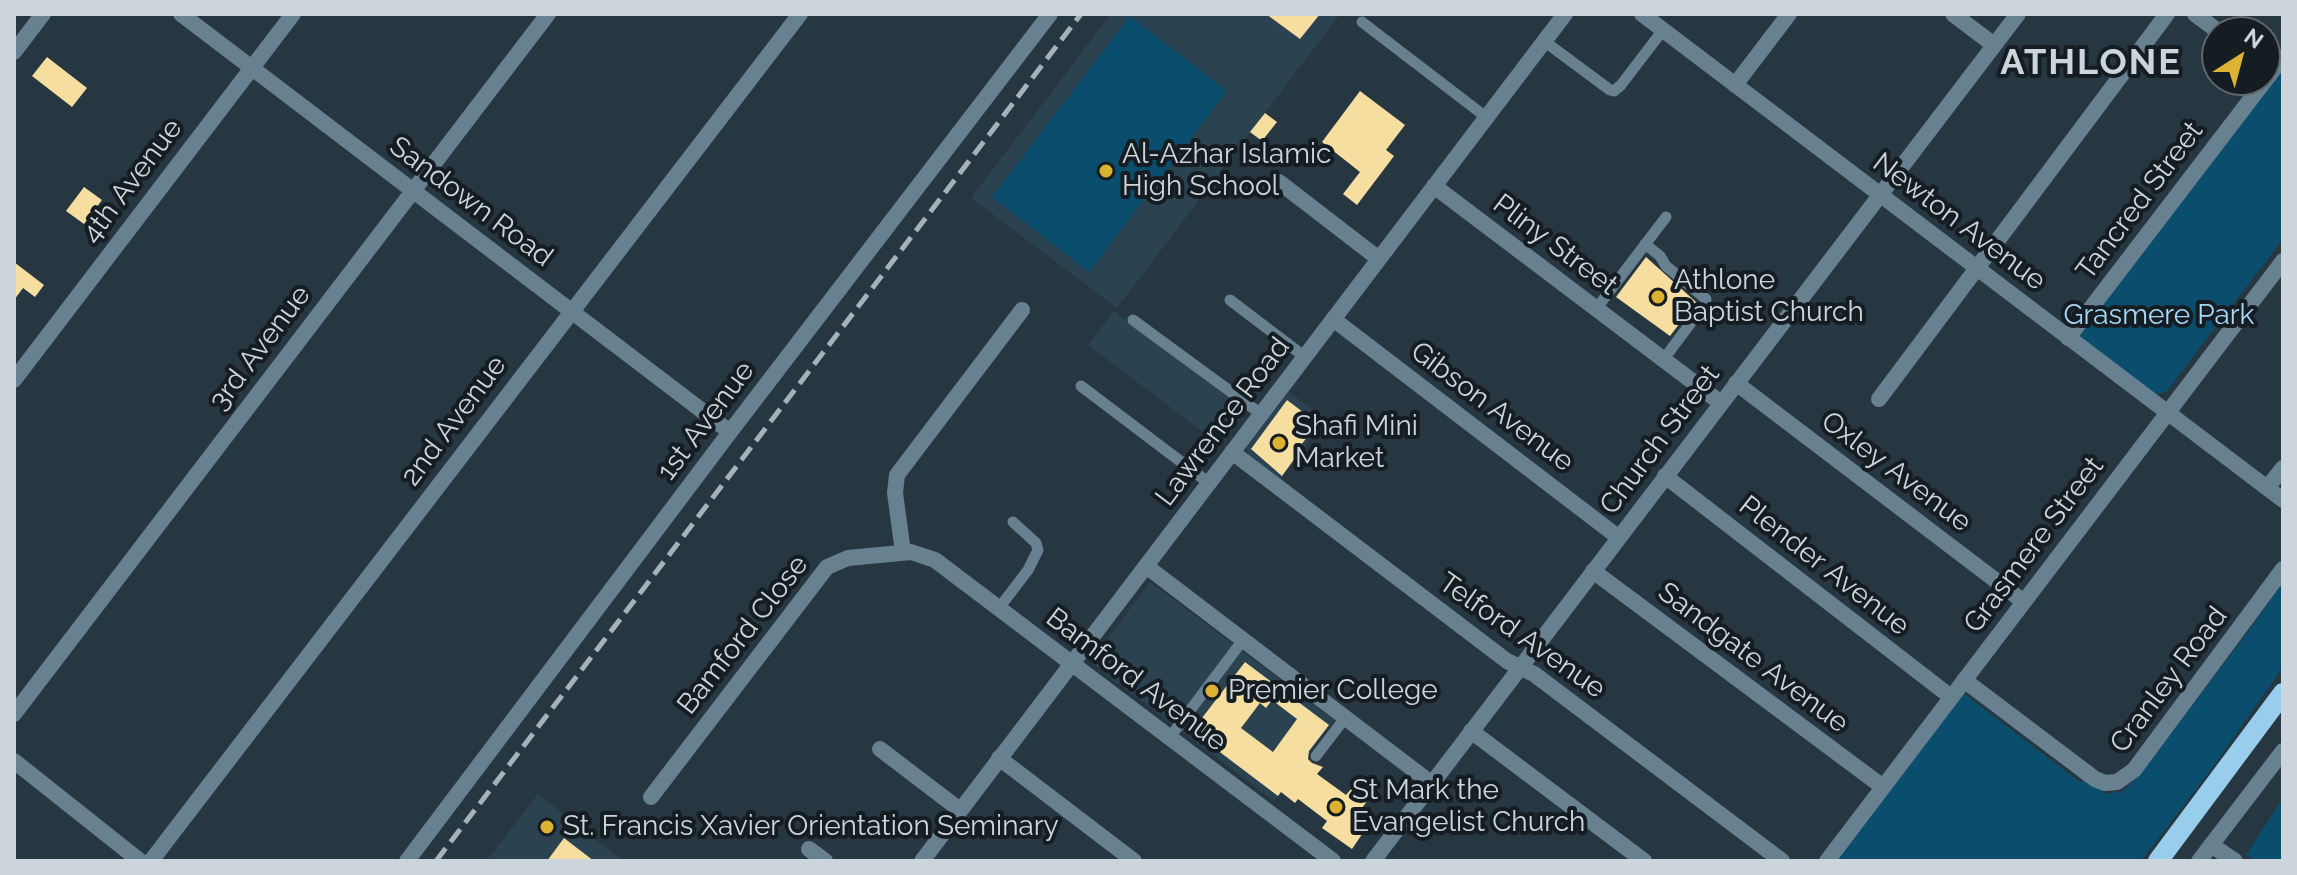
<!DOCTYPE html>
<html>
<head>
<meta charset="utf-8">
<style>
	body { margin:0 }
	#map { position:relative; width:2297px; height:875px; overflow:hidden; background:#273741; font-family:Raleway,sans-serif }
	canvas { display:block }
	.frame { position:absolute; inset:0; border:16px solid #cbd5db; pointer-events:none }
	.north { position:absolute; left:2201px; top:16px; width:80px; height:80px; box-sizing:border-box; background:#161d22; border:2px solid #5e676c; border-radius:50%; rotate:36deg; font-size:22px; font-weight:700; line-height:32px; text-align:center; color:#cbd5db }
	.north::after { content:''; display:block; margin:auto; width:28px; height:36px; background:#dcb233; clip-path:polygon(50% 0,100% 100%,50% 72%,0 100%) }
</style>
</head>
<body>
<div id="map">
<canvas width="2297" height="875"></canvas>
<div class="frame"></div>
<div class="north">N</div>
</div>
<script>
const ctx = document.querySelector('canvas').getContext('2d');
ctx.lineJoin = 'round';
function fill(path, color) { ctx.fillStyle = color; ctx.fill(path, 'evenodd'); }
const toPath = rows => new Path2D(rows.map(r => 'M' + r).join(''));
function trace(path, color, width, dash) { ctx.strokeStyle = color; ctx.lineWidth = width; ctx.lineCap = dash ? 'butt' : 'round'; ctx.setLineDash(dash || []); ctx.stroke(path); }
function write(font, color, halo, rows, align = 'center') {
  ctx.font = font + ' Raleway,sans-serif'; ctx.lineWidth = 8; ctx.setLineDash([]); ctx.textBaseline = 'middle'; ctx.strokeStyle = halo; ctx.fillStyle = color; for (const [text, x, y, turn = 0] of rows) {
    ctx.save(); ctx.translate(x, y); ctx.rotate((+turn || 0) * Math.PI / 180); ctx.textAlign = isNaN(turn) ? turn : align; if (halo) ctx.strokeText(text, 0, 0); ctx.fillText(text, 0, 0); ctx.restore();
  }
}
const built = toPath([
	[1111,14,1340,14,1117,308,971,198],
	[1114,311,1246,411,1221,446,1088,345],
	[1289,392,1325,419,1280,479,1249,455,1246,448],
	[1150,582,1334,720,1274,801,1090,662],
	[538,794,623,861,486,861]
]);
const green = toPath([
	[1130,16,1227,91,1089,272,992,197],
	[2283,69,2283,239,2166,392,2155,394,2082,338,2081,333],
	[2283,582,2283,667,2213,767,2141,861,1836,861,1963,693,2080,782,2084,780,2107,794,2123,791,2137,778,2250,629],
	[2283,798,2283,861,2256,861,2246,855]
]);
const building = toPath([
	[1266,14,1320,14,1300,39],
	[47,57,87,88,72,107,32,76],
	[1360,91,1405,125,1386,150,1394,156,1357,205,1343,194,1360,172,1322,142],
	[1265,113,1277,122,1262,141,1250,132],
	[84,187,102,200,84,224,66,211],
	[1646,257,1696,302,1670,336,1616,297],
	[14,262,44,285,35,297,23,288,14,300],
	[1287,400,1311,418,1301,432,1307,437,1296,452,1298,454,1282,476,1251,449],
	[1245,662,1329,725,1309,751,1308,759,1312,763,1323,767,1317,774,1346,795,1352,788,1368,800,1359,812,1371,821,1352,849,1322,828,1327,821,1298,799,1295,803,1281,792,1278,796,1192,731],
	[1272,700,1297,719,1273,752,1241,728,1260,703,1266,708],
	[564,838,594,861,547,861]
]);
const service = toPath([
	[1362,22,1486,117],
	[1544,41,1610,90,1614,91,1621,85,1663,30],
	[1645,244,1660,256,1666,266,1706,299,1705,304,1663,360],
	[1230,300,1305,357],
	[1596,309,1666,217],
	[1133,320,1261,414],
	[1081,386,1209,483],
	[999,608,1028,570,1038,550,1036,543,1013,522],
	[1170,737,1243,640],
	[1316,756,1345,718]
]);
const minor = toPath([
	[181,14,730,432],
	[1642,14,2283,500],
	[1953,14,1994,45],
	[2195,14,2219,32],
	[14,52,43,14],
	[1735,85,1789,14],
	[1279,182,1379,259],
	[1434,186,1721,403],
	[1333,319,1618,537],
	[2068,338,2283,57],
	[14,380,293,14],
	[1736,383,2024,602],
	[1879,399,2167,14],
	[1232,452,1507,661,1534,674,1782,861],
	[1665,476,1951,697],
	[2267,488,2283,468],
	[903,552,895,493,897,475,1022,310],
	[1146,566,1431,783],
	[1593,571,1883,787],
	[1964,680,2095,779,2105,783,2117,782,2134,770,2283,569],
	[14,714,548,14],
	[1471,731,1644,861],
	[880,749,960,810],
	[999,758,1134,861],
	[14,761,140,861],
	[651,797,827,567,848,558,911,552,935,560,1333,861],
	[2211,845,2235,861],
	[809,849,825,861],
	[151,861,800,14],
	[407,861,730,432,1050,14],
	[922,861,1565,14],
	[1373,861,2018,14],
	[1827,861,2283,261],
	[2199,861,2283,751]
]);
const primary = toPath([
	[2158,861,2283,693]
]);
const rail = toPath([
	[436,861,1081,14]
]);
const markers = [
	[1106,171,8,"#dcb233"],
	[1658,297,8,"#dcb233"],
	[1279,443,8,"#dcb233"],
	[1212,691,8,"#dcb233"],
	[1336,807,8,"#dcb233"],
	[547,827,8,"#dcb233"]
];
const poiNames = [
	["Al-Azhar Islamic",1122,155],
	["High School",1122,187],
	["Athlone",1674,281],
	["Baptist Church",1674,313],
	["Shafi Mini",1295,427],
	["Market",1295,459],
	["Premier College",1228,691],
	["St Mark the",1352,791],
	["Evangelist Church",1352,823],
	["St. Francis Xavier Orientation Seminary",563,827]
];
const streetNames = [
	["4th Avenue",132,181,-53],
	["Tancred Street",2140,201,-53],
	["Sandown Road",471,202,37],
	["Newton Avenue",1959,222,37],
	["Pliny Street",1555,245,37],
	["3rd Avenue",260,348,-53],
	["Gibson Avenue",1492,407,37],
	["2nd Avenue",454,421,-53],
	["1st Avenue",706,421,-53],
	["Lawrence Road",1223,422,-53],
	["Church Street",1660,440,-53],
	["Oxley Avenue",1896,472,37],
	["Grasmere Street",2034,545,-53],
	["Plender Avenue",1824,566,38],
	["Bamford Close",743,635,-52],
	["Telford Avenue",1522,636,35],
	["Sandgate Avenue",1753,658,37],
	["Bamford Avenue",1136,680,37],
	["Cranley Road",2169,680,-53]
];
const parkNames = [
	["Grasmere Park",2159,316]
];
const districtNames = [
	["ATHLONE",2091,63]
];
fill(built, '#2b4250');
fill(green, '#0a4d6c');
fill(building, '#f6dea1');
trace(service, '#688190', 11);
trace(minor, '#688190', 16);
trace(primary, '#99cdec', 20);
trace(rail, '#a6b1b8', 5, [16, 8]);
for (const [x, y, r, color] of markers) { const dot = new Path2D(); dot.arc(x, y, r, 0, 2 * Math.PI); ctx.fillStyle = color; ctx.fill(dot); trace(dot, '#161d22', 3); }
write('28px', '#cbd5db', '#161d22', poiNames, 'left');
write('28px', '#cbd5db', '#161d22', streetNames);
write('28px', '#a5d7f6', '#161d22', parkNames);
ctx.letterSpacing = '2px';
write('bold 36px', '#cbd5db', '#161d22', districtNames);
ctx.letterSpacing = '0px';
</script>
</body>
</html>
